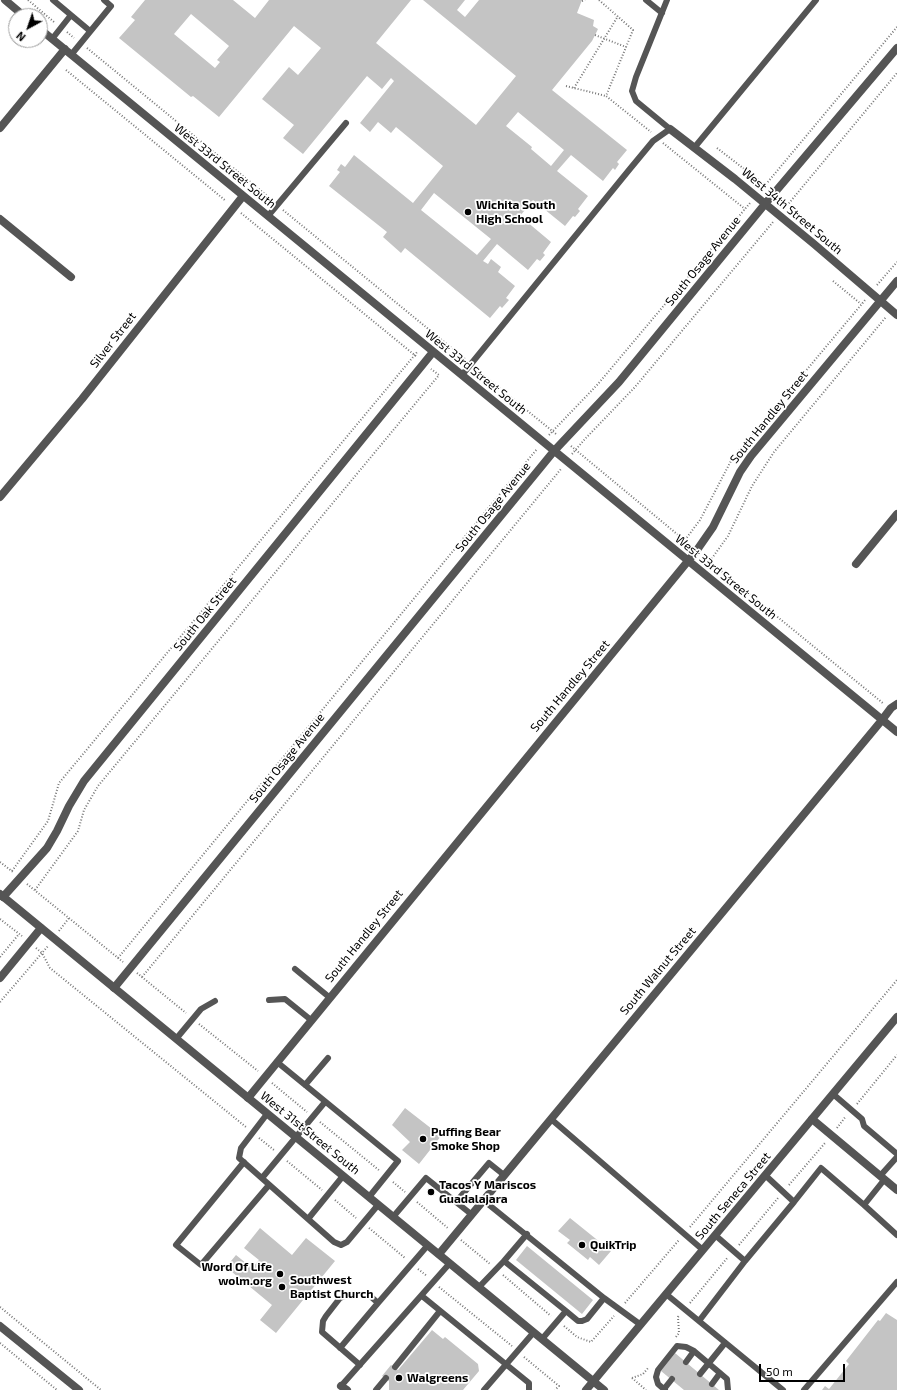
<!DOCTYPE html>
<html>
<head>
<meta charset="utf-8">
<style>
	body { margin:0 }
	#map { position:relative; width:897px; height:1390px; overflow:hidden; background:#fff; font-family:"Exo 2",sans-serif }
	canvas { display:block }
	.north { position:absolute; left:8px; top:8px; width:40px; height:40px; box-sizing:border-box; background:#fff; border:1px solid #999; border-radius:50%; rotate:220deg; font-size:11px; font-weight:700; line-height:16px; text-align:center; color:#000 }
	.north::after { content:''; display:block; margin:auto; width:14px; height:18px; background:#000; clip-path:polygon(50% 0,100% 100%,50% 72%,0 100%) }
	.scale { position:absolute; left:759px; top:1364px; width:86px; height:18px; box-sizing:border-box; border:2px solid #000; border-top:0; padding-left:5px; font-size:12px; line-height:14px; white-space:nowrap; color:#000; -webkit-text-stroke:3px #fff; paint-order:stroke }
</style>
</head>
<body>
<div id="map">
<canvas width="897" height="1390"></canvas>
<div class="north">N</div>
<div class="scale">50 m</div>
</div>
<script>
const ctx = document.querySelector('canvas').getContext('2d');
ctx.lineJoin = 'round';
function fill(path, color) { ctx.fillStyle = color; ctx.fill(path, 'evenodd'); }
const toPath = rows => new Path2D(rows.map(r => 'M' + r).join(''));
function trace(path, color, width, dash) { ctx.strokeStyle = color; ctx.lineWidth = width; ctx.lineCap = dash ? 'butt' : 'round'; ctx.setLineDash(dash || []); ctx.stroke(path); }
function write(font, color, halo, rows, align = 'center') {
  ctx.font = font + ' "Exo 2",sans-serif'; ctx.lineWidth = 3.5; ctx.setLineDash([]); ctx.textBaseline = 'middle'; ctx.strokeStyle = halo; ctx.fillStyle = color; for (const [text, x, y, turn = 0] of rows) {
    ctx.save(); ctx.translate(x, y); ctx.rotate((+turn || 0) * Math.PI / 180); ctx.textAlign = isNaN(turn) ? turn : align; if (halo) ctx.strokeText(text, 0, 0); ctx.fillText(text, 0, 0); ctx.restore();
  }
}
const building = toPath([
	[145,0,233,0,255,18,269,0,411,0,376,43,476,125,516,76,423,0,465,0,457,10,465,17,479,0,582,0,577,13,594,20,593,26,598,29,592,41,552,90,627,150,617,162,619,164,615,170,613,168,603,181,571,155,557,171,588,196,578,209,580,211,575,217,573,216,565,226,533,200,520,216,551,242,543,253,545,255,540,261,537,259,528,270,497,244,483,261,488,264,491,259,501,267,498,272,515,286,506,298,509,300,502,308,500,306,490,318,405,248,401,253,383,237,387,232,329,186,340,172,337,170,341,164,345,167,354,155,413,203,443,166,396,127,391,133,378,122,370,132,360,123,394,81,391,78,382,89,367,76,303,154,283,138,294,125,262,99,289,67,298,75,321,48,294,26,219,117,193,96,191,97,119,38,135,20,131,17],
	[191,14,229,46,217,60,220,62,215,68,174,34],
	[518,112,564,150,551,166,531,149,532,147,506,126],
	[434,193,491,239,477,255,421,210],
	[405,1108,441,1136,419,1164,402,1150,410,1142,392,1125],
	[570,1218,611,1251,599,1265,590,1257,588,1260,567,1243,570,1240,558,1231],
	[260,1228,292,1255,306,1238,335,1261,276,1333,260,1320,272,1305,226,1267,236,1255,252,1268,259,1260,244,1248],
	[527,1246,593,1300,582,1314,516,1260],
	[886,1313,897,1320,897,1390,822,1390,825,1386,829,1389,849,1364,846,1361,878,1320,880,1321],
	[432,1330,443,1339,445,1337,478,1364,479,1371,463,1390,389,1390,389,1381,382,1376,391,1365,398,1370],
	[675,1353,719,1390,684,1390,661,1371]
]);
const path = toPath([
	[28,0,54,22],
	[599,0,633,30,606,96,651,132],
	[582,1,585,0],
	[67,32,74,38],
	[595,35,626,47],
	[87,48,271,199],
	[66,70,226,201],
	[566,86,606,96],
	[574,88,618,16],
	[663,143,745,209],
	[717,148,765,185],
	[762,189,897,27],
	[785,208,897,73],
	[283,210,465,359],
	[241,213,417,357],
	[833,281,861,304],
	[877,285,897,262],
	[476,369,556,434],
	[549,435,598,384,750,203],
	[571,446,689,544],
	[572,454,585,439,635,387,773,222],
	[685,540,700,520,732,459,866,299],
	[703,556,884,704],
	[710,561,728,536,752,486,774,452,886,317],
	[0,862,13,872],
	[12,871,48,821,59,783,418,351],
	[27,884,123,962],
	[35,890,78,831,84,810,98,786,439,375,431,369],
	[0,919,22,936],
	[59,931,69,918],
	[36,948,42,953,50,968,246,1127],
	[0,957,19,934],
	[118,958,537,449],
	[137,973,186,1013],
	[142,977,561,469],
	[0,1002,48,946],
	[199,1024,258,1071],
	[272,1083,307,1112],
	[857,1104,897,1055],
	[320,1122,380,1171],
	[837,1128,846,1116],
	[259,1138,274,1150],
	[287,1161,322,1190],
	[393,1182,405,1192],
	[789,1185,825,1143],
	[335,1200,356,1218],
	[417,1202,449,1229],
	[690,1227,897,980],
	[369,1228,405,1258],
	[461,1240,490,1264],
	[739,1245,778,1198],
	[418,1269,427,1276],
	[503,1275,551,1316],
	[439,1287,512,1346],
	[625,1303,679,1240],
	[690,1303,728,1257],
	[0,1307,101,1390],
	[564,1326,577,1337,591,1342,614,1316],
	[676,1337,679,1333,678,1317,679,1316],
	[0,1343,57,1390],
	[524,1357,559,1386,555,1390],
	[632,1378,643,1374,649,1367],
	[632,1378,646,1390]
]);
const service = toPath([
	[53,0,90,31],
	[646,0,662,13],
	[52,39,71,15],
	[71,55,111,6,104,0],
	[694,148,816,0],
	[268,216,346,123],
	[462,375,629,170,653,141,670,129,636,101,632,91,636,77,667,0],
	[295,969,329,997],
	[269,1000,285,999,311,1020],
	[176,1039,201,1009,215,1001],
	[277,1062,398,1161,369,1197],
	[305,1085,328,1058],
	[833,1094,862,1119,864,1126,897,1154],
	[267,1114,241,1148,239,1158,334,1242,341,1245,347,1242,378,1205],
	[551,1119,703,1250],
	[244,1162,176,1245,201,1265,269,1185],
	[880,1176,897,1157],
	[262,1178,325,1102],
	[483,1200,604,1298,641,1325],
	[456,1202,489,1163,504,1175],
	[794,1202,821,1168,864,1205,884,1180],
	[864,1205,897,1235],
	[393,1217,426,1178,471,1214],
	[308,1219,343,1176],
	[715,1235,745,1261,794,1202,765,1175],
	[504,1261,527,1234],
	[479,1287,504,1261,566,1311,542,1339],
	[666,1294,783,1390],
	[349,1295,340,1298,326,1316,323,1321,322,1332,360,1365],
	[422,1296,529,1383,529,1390],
	[378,1303,428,1245],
	[566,1311,578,1321,582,1321,587,1319,604,1298],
	[699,1321,745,1261],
	[340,1348,378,1303,369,1295],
	[686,1362,694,1351],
	[395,1367,440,1311],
	[700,1374,725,1343],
	[712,1384,720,1373],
	[341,1386,450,1263],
	[664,1389,672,1379],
	[376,1390,386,1378],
	[484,1390,534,1332],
	[665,1390,658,1384,656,1377,658,1370,677,1346,686,1347,694,1351,727,1379,728,1390],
	[804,1390,897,1282]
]);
const minor = toPath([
	[5,0,24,16],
	[40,29,897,732],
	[0,128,65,49],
	[670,129,735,179,814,244,897,315],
	[0,219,71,277],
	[0,497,82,399,243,196],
	[856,564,897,514],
	[3,897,47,848,57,831,69,806,84,781,433,352],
	[0,978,41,928],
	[114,988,554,451,619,382,765,204,897,48],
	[248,1098,697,550,713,527,740,472,751,456,897,281],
	[812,1119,897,1190],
	[439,1254,882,720,891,708,897,704],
	[0,1326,79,1390],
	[341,1386,347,1390]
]);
const tertiary = toPath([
	[0,894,604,1390],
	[586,1390,897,1017]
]);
const markers = [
	[468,212,4,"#000"],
	[423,1139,4,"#000"],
	[431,1192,4,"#000"],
	[582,1245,4,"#000"],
	[280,1274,4,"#000"],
	[282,1287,4,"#000"],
	[399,1378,4,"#000"]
];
const streetNames = [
	["West 33rd Street South",225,166,39],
	["West 34th Street South",792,211,40],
	["South Osage Avenue",703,261,-51],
	["Silver Street",113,340,-52],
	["West 33rd Street South",476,372,39],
	["South Handley Street",769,417,-51],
	["South Osage Avenue",493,507,-51],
	["West 33rd Street South",726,577,39],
	["South Oak Street",205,614,-51],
	["South Handley Street",570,686,-50],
	["South Osage Avenue",287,758,-51],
	["South Handley Street",364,936,-51],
	["South Walnut Street",658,971,-50],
	["West 31st Street South",310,1133,39],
	["South Seneca Street",733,1196,-50]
];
const poiNames = [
	["Wichita South",476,205],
	["High School",476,219],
	["Puffing Bear",431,1132],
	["Smoke Shop",431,1146],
	["Tacos Y Mariscos",439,1185],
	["Guadalajara",439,1199],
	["QuikTrip",590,1245],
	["Word Of Life",272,1267,"right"],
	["wolm.org",272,1281,"right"],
	["Southwest",290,1280],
	["Baptist Church",290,1294],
	["Walgreens",407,1378]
];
fill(building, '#c4c4c4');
trace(path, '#777', 2, [1, 2]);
trace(service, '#555', 6);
trace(minor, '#555', 8);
trace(tertiary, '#555', 8);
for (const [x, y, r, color] of markers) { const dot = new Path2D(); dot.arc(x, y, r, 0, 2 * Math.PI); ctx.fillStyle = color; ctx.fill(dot); trace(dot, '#fff', 1.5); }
write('12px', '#000', '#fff', streetNames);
write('bold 12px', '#000', '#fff', poiNames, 'left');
</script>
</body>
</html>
